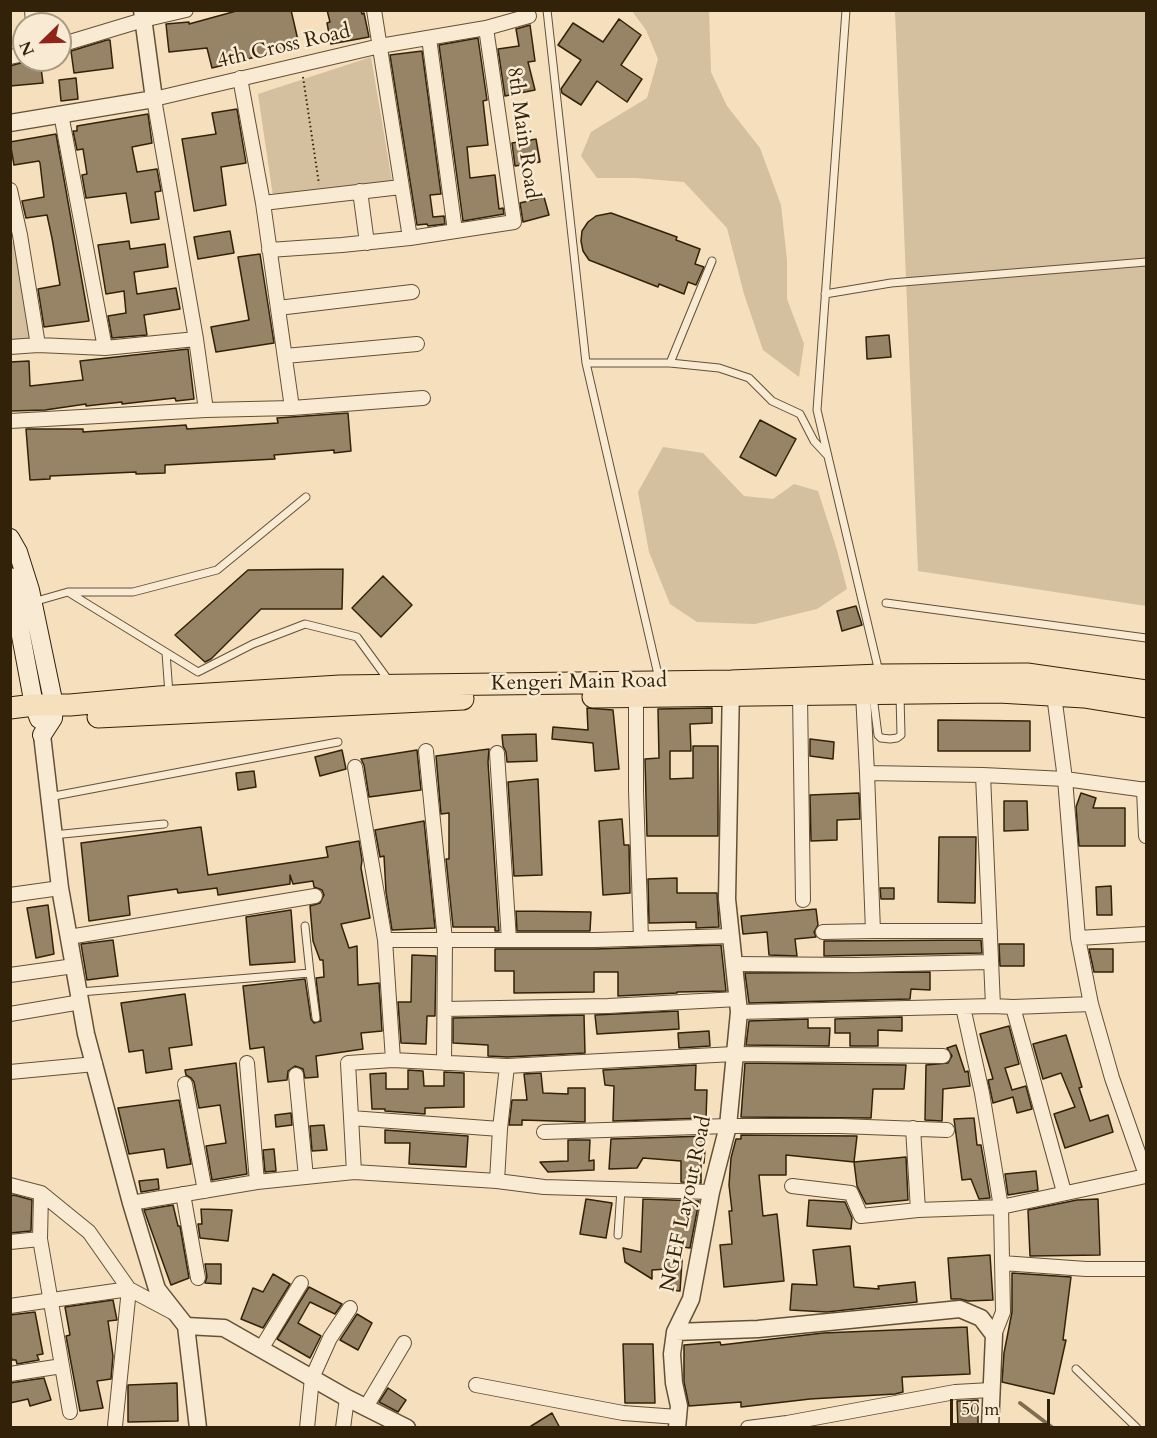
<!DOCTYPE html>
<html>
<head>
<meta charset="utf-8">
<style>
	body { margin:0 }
	#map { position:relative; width:1157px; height:1438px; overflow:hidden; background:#f5dfbc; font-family:Cardo,serif }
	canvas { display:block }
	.frame { position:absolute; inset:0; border:12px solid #322209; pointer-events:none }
	.north { position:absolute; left:12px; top:12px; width:60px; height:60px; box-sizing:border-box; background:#f8ead3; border:2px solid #a99a82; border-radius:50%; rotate:247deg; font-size:16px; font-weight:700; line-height:24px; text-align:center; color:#322209 }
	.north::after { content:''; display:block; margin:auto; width:21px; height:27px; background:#8f2418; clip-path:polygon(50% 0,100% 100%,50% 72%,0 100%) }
	.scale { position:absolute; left:950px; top:1399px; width:100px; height:27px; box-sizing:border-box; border:3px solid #322209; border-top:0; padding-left:8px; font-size:18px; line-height:21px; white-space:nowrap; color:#322209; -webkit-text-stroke:4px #f8ead3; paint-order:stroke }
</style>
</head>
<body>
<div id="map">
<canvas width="1157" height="1438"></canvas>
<div class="frame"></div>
<div class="north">N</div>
<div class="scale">50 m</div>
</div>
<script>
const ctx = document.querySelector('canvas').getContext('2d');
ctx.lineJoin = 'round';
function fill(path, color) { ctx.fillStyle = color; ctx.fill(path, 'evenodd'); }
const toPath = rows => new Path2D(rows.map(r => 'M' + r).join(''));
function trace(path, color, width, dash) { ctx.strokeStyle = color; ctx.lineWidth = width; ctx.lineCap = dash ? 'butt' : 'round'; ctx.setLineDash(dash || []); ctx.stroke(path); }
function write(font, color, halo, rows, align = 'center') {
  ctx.font = font + ' Cardo,serif'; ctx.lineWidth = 5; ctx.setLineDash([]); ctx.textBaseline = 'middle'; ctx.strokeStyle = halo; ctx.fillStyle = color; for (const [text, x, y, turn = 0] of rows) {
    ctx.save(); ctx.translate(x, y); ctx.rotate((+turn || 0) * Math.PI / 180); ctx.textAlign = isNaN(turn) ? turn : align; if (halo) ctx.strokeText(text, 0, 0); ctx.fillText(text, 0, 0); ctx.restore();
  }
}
const green = toPath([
	[632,11,709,11,711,72,727,106,760,148,781,205,787,260,787,299,804,344,799,377,763,350,744,294,727,228,684,182,636,178,597,178,581,156,591,132,647,98,658,59,646,30],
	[895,11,1146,11,1146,606,918,571],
	[371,57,392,181,273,196,258,94],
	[16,241,35,350,11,350,11,242],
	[663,447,703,453,744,496,773,499,794,484,818,491,837,550,847,589,817,609,755,624,697,622,670,604,649,552,638,492]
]);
const stream = toPath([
	[1020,1403,1053,1428]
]);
const building = toPath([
	[240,10,291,10,300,49,284,52,283,50,212,68,207,48,169,52,166,24,189,22,189,24,240,10],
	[327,10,361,10,362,14,364,13,369,37,331,44,327,23,330,22,327,10],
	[619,19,641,35,621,65,642,79,627,102,597,81,581,105,562,93,561,89,581,60,558,45,573,23,603,42,619,19],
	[530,25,535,61,528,62,535,90,505,96,498,49,519,46,516,29,530,25],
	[478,38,487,100,483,101,488,145,467,147,470,178,495,175,499,209,503,208,504,214,463,221,439,45,478,38],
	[107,40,110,40,113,68,74,73,71,51,107,40],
	[422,51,441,194,430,195,433,217,444,216,445,224,428,226,427,224,417,225,390,55,422,51],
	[31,60,40,60,43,83,10,86,10,66,31,60],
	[76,78,78,99,61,101,59,80,76,78],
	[237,109,246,163,221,167,226,205,194,211,182,139,216,134,212,113,237,109],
	[148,114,152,143,132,147,137,172,157,169,161,191,155,192,159,219,131,223,126,193,86,198,82,175,87,174,83,149,77,150,73,131,77,131,77,126,148,114],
	[56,134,89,321,44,327,38,289,60,285,52,238,47,215,26,218,22,201,44,197,40,163,39,161,14,165,10,142,56,134],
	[536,139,540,162,515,166,512,143,536,139],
	[544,197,549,215,523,222,520,203,544,197],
	[611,213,677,237,676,240,700,249,695,264,704,267,696,285,688,282,684,294,659,284,658,287,589,260,583,251,581,241,582,231,588,222,596,216,611,213],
	[230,231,234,253,198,259,194,237,230,231],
	[129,241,130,249,165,244,168,267,134,272,137,294,176,288,180,309,144,315,147,335,112,338,108,316,126,313,124,291,106,294,98,245,129,241],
	[260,254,274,343,216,352,211,327,249,320,238,257,260,254],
	[889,335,891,357,867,359,866,337,889,335],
	[188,349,194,399,176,401,175,398,122,404,122,402,86,406,86,404,45,410,10,411,10,362,29,361,30,386,83,380,80,361,188,349],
	[348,413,351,451,334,453,334,450,274,455,275,459,165,465,165,473,136,474,136,472,50,476,50,479,30,480,26,429,83,429,83,432,186,425,187,429,278,423,277,418,348,413],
	[760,420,796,439,776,476,740,457,760,420],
	[343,569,342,609,261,609,211,659,205,662,175,635,248,570,343,569],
	[383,576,412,605,381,637,352,608,383,576],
	[856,606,862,625,842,631,837,611,856,606],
	[587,708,613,710,619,769,595,771,593,743,552,739,553,727,588,730,587,708],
	[712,708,712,723,690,724,691,751,670,751,670,779,693,778,693,746,718,746,718,836,647,836,645,759,659,758,658,709,712,708],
	[938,720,1030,721,1030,751,938,751,938,720],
	[536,734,537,761,507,762,506,752,503,746,502,735,536,734],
	[810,739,834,742,833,759,810,756,810,739],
	[489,749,488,762,499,931,495,931,495,927,453,927,446,859,449,859,449,813,441,814,436,756,489,749],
	[342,750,346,769,320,776,315,757,342,750],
	[417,750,421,790,369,797,364,765,361,759,417,750],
	[254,771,256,787,238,790,236,773,254,771],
	[538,779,542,875,514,876,508,782,538,779],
	[859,793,860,819,837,820,837,840,811,841,810,795,859,793],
	[1081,793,1096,798,1093,808,1125,808,1125,846,1079,846,1076,807,1081,793],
	[1004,801,1027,801,1028,830,1004,831,1004,801],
	[622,819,624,845,629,845,630,893,603,895,599,821,622,819],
	[424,821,435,928,392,930,386,892,384,856,380,857,375,830,424,821],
	[201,827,208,875,328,857,326,847,359,841,362,860,361,868,370,918,341,924,349,948,357,946,358,985,379,983,382,1031,361,1033,363,1049,316,1056,318,1077,305,1078,303,1069,295,1066,288,1071,287,1080,268,1082,264,1047,250,1049,243,986,305,979,311,1019,314,1023,321,1021,316,978,324,977,323,960,320,960,313,941,310,906,320,903,324,895,322,890,314,887,313,881,293,884,290,875,290,884,218,895,217,888,178,893,177,889,128,896,130,915,89,921,81,843,201,827],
	[939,837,976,837,975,903,938,902,939,837],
	[677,878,677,893,717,893,719,927,696,928,696,922,649,923,648,879,677,878],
	[1111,886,1112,915,1097,915,1096,887,1111,886],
	[880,888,894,888,894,899,881,899,880,888],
	[48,905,54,954,36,958,27,908,48,905],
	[816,909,818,925,814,932,816,937,795,939,797,956,769,955,767,932,743,934,741,916,816,909],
	[291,910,295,962,250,965,246,917,291,910],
	[516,911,591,912,590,931,517,931,516,911],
	[113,940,118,976,87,980,81,944,113,940],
	[981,940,982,953,824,956,824,941,981,940],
	[999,944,1024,944,1024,966,1000,966,999,944],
	[721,945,726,991,677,992,677,993,618,996,618,972,594,972,594,992,514,993,514,971,495,971,495,949,595,949,721,945],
	[1089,949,1113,949,1113,972,1094,972,1089,949],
	[412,955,436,956,435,1016,427,1016,426,1044,401,1043,398,1002,411,1002,412,955],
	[930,972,930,990,911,989,910,999,749,1003,745,973,930,972],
	[185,994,192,1045,169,1048,172,1069,146,1073,143,1050,129,1052,121,1003,185,994],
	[678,1011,679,1029,597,1034,595,1015,678,1011],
	[584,1015,585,1053,507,1057,488,1056,488,1045,453,1043,453,1018,584,1015],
	[902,1017,902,1031,878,1030,878,1046,850,1046,850,1033,835,1033,835,1019,902,1017],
	[808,1019,808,1028,830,1028,829,1046,746,1045,749,1021,808,1019],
	[1009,1026,1019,1064,1005,1068,1012,1090,1026,1086,1032,1109,1017,1113,1013,1097,993,1103,988,1080,993,1079,980,1034,1009,1026],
	[709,1031,710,1046,679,1048,678,1033,709,1031],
	[1066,1035,1082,1087,1079,1088,1090,1121,1108,1115,1113,1132,1065,1148,1054,1114,1075,1107,1061,1073,1043,1079,1033,1044,1066,1035],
	[956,1045,965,1072,968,1071,970,1086,943,1089,942,1121,925,1120,926,1065,948,1063,952,1056,947,1048,956,1045],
	[236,1063,247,1174,212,1180,206,1146,226,1143,220,1105,199,1108,194,1082,191,1078,186,1075,185,1070,236,1063],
	[745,1063,906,1065,904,1089,873,1089,871,1118,741,1117,745,1063],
	[696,1065,695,1090,707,1090,706,1118,613,1121,614,1086,605,1085,603,1070,696,1065],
	[408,1070,423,1071,424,1086,444,1086,444,1072,464,1073,464,1107,425,1108,425,1114,385,1111,385,1109,372,1109,370,1074,386,1073,386,1089,408,1089,408,1070],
	[541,1073,543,1093,568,1094,568,1088,585,1088,585,1122,522,1120,522,1125,509,1125,512,1100,527,1100,524,1074,541,1073],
	[179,1100,191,1164,167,1168,164,1149,129,1154,118,1108,179,1100],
	[291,1113,292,1125,276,1127,275,1115,291,1113],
	[974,1118,977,1145,981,1145,990,1198,979,1199,971,1179,962,1180,954,1119,974,1118],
	[324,1125,327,1150,312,1151,310,1126,324,1125],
	[385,1130,468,1136,466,1167,409,1164,410,1143,385,1143,385,1130],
	[741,1135,857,1136,854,1162,786,1155,786,1175,759,1175,763,1216,777,1214,784,1281,724,1287,720,1245,732,1244,729,1211,732,1211,729,1185,731,1158,736,1139,741,1139,741,1135],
	[706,1136,704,1163,701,1162,701,1183,681,1182,681,1161,643,1158,637,1168,609,1169,611,1139,706,1136],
	[568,1140,590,1140,589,1161,594,1160,594,1170,548,1172,540,1162,568,1161,568,1140],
	[274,1149,276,1171,265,1172,263,1150,274,1149],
	[906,1157,908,1200,866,1204,857,1186,854,1162,906,1157],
	[1036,1171,1038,1190,1008,1195,1005,1174,1036,1171],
	[158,1179,159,1189,141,1192,139,1181,158,1179],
	[14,1195,32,1200,31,1231,10,1233,10,1196,14,1195],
	[586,1199,612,1203,606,1238,580,1234,586,1199],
	[643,1199,699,1201,690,1248,683,1247,680,1291,669,1290,667,1269,652,1270,652,1279,625,1262,623,1248,641,1252,643,1199],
	[1098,1199,1100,1255,1030,1256,1028,1210,1077,1200,1098,1199],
	[809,1200,845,1202,852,1218,851,1229,807,1226,809,1200],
	[173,1205,178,1226,180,1226,189,1278,171,1285,144,1210,173,1205],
	[201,1209,232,1210,228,1241,200,1238,198,1224,202,1224,201,1209],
	[850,1246,854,1287,879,1289,878,1286,915,1282,917,1302,827,1312,790,1310,792,1284,817,1285,813,1250,850,1246],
	[990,1255,993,1300,968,1301,960,1299,951,1299,948,1258,990,1255],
	[205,1264,221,1264,221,1284,205,1283,207,1277,205,1264],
	[1012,1273,1071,1277,1063,1340,1066,1340,1054,1394,1002,1382,1004,1353,1012,1312,1012,1273],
	[273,1274,290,1284,263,1328,241,1319,253,1288,263,1292,273,1274],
	[309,1287,342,1304,335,1314,310,1302,298,1323,321,1336,310,1358,277,1339,309,1287],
	[113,1300,117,1320,108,1321,113,1356,111,1379,97,1381,103,1408,80,1411,66,1336,70,1335,65,1307,113,1300],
	[35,1312,43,1354,37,1355,39,1360,17,1364,16,1360,12,1360,10,1351,10,1315,35,1312],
	[357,1314,372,1323,358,1350,340,1340,357,1314],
	[967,1327,970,1374,902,1377,903,1392,895,1394,810,1399,741,1407,741,1402,689,1406,684,1382,684,1345,720,1342,721,1345,823,1333,967,1327],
	[623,1344,653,1344,655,1403,625,1403,623,1344],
	[44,1378,51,1400,30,1406,28,1399,10,1403,10,1383,44,1378],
	[177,1383,178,1421,128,1422,128,1385,177,1383],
	[388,1388,406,1400,398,1412,379,1402,388,1388],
	[978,1400,978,1428,958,1428,957,1401,978,1400],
	[552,1413,560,1428,528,1428,552,1413]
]);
const path = toPath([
	[303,77,319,184]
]);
const service = toPath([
	[547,10,586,363,659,679],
	[846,10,817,410,879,672],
	[825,294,891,283,1146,262],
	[586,363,670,363,719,368,749,378,772,401,800,414,814,441,827,455],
	[670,363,712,261],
	[68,592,133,592,217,570,306,497],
	[33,602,68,592,198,672,253,644,305,624,357,637,389,681],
	[886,603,1146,638],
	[166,653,169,694],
	[873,696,878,735,881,738,890,739,897,738,901,735,900,695],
	[49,797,338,742],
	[53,835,164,824],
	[305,926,310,973],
	[80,992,310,973,316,1018],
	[618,1235,621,1189],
	[1076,1369,1137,1428]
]);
const minor = toPath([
	[32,10,33,24],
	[374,10,410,238,514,222,486,28],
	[429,38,455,231],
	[60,45,143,20,186,10],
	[10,57,24,54],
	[240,78,263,203,292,408],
	[61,114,105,348],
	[10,190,20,235,38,345],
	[360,191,367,243],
	[263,203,401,187],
	[269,250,342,245,410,238],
	[278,308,412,292],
	[10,347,38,345,105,348,196,339],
	[285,356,417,344],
	[206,410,196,339,154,99,380,46,486,28,529,16],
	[10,421,206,410,292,408,423,398],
	[863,693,867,773,983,775,1065,779,1054,695],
	[800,695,803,900],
	[636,697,636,791,641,939],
	[426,751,445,940,444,1063],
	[497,753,509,940],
	[355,767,385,940,393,1060],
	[867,773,873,931,990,931],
	[983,775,993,1006,1013,1007,1064,1192],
	[1144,789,1146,836],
	[1146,790,1065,779,1078,938,1091,1004,1112,1078,1146,1175],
	[10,895,60,888],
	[823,932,873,931],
	[69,937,315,896],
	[1078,938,1146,934],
	[385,940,595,940,731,936],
	[734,964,856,965,990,962],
	[10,975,74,966],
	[1013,1007,1091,1004],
	[445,1009,608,1006,738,999],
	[739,1012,993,1006],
	[10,1014,81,1002],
	[247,1063,257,1182],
	[507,1066,734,1054,943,1056],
	[10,1072,95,1064],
	[296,1075,306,1177],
	[185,1084,205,1191],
	[351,1118,500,1129],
	[913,1128,918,1210],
	[544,1132,728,1126,840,1126,947,1130],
	[354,1172,348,1063,393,1060,507,1066,500,1129,497,1181],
	[10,1185,41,1193,89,1232,129,1289,176,1314],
	[792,1186,851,1193,861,1216,918,1210,1001,1207,982,1093,963,1007],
	[183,1194,198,1278],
	[131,1203,257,1182,354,1172,497,1181,544,1187,711,1192],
	[40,1239,41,1193],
	[10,1242,40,1239,70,1412],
	[1002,1263,1086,1269,1146,1269],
	[10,1306,129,1289,115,1426],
	[994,1335,1003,1312,1001,1207,1146,1176],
	[261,1349,301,1283],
	[10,1374,62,1366],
	[476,1385,623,1413,678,1417],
	[366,1407,404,1343],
	[307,1428,312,1378,330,1338,350,1308],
	[343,1428,347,1398],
	[748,1428,787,1423,955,1392,991,1390]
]);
const tertiary = toPath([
	[10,123,154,99,142,10],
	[731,685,727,899,739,1012,728,1126,711,1192,691,1299,675,1332,758,1329,960,1309,981,1318,994,1335,990,1428],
	[42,735,60,888,86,1034,131,1203,157,1289,186,1326,198,1428],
	[186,1326,224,1328,347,1398,407,1428],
	[675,1332,672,1354,674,1383,679,1406,677,1428]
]);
const secondary = toPath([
	[10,538,18,552,30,590,54,705,53,718,42,735],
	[10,577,34,705,39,719]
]);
const primary = toPath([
	[593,697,999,692,1084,697,1146,707],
	[10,708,34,705,70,705,159,697,340,686,731,681,880,675,1027,674,1146,691],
	[98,717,463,699]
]);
const streetNames = [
	["4th Cross Road",284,47,-13],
	["8th Main Road",522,133,82],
	["Kengeri Main Road",579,683,-1],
	["NGEF Layout Road",687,1204,-78]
];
fill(green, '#d4bf9e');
trace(stream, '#7f6d50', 4);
fill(building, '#978466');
trace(building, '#322209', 1.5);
trace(service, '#635136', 9);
trace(minor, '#635136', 16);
trace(tertiary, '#635136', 19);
trace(secondary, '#322209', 20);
trace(primary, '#322209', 23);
trace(path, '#322209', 2, [1.5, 3]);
trace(service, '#f8ead3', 7);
trace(minor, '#f8ead3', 14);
trace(tertiary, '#f8ead3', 16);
trace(secondary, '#f8ead3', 18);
trace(primary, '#f5dfbc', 21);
write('21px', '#322209', '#f8ead3', streetNames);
</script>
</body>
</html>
